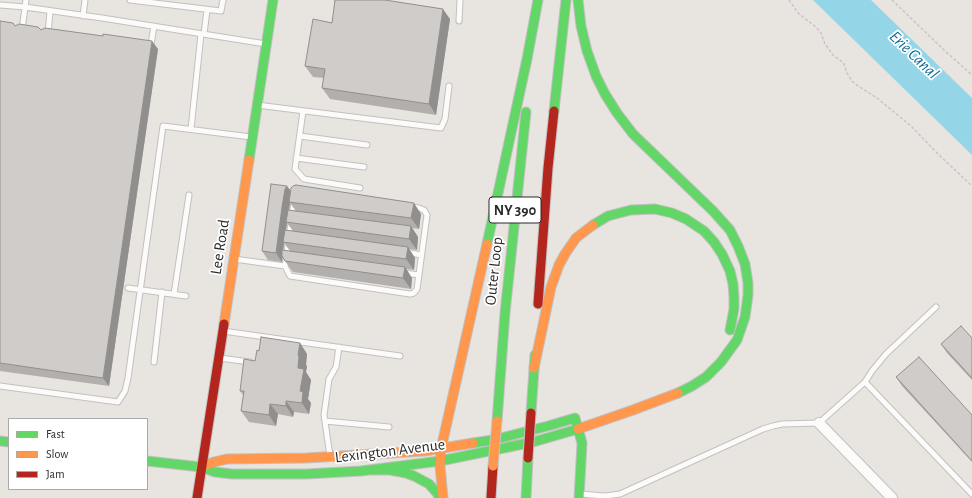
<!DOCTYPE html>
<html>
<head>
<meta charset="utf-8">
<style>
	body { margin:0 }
	#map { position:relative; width:972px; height:498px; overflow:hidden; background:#e8e4e0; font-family:"Alegreya Sans",sans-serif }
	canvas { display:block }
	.legend { position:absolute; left:8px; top:418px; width:140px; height:72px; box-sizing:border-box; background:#fff; border:1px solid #aaa; margin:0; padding:5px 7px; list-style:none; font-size:12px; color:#2a2a2a }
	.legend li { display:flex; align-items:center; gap:8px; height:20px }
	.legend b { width:20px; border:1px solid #aaa }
</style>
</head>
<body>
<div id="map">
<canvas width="972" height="498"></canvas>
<ul class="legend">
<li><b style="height:5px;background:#63d668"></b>Fast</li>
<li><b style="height:5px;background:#ff974d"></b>Slow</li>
<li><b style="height:5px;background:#b3261e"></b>Jam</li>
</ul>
</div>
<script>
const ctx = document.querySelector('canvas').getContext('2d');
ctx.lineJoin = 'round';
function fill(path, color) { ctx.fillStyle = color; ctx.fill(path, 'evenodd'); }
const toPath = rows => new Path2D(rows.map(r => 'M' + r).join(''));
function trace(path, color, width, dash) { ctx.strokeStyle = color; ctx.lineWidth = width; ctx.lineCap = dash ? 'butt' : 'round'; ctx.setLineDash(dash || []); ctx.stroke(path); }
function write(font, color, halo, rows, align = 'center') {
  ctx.font = font + ' "Alegreya Sans",sans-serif'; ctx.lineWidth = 3.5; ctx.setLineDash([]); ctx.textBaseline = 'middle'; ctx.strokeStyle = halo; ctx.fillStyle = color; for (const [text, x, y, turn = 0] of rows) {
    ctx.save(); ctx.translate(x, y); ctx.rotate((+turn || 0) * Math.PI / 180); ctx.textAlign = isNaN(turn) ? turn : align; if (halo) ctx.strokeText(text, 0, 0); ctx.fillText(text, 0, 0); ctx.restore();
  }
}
const water = toPath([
	[813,0,871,0,972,98,972,155]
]);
const path = toPath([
	[789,0,799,14,816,27,821,33,825,44,833,55,840,60,844,64,847,73,852,81,858,86,877,98,911,126,938,154,972,186],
	[892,0,944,50,972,75]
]);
const lane = toPath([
	[130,0,221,11,223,0],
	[0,5,25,7,102,18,266,44],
	[83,16,85,0],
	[459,21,460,0],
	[22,30,26,0],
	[48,34,50,11],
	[204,34,207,10],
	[151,44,154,26],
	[257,105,441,128,445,119,449,86],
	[303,111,295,169,304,179,360,188],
	[191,129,201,34],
	[300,136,367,145],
	[296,158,364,167],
	[405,252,421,255],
	[234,259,285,266,294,202],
	[285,266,290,276,410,294,414,293,417,289,427,215,424,210,419,208,412,207],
	[404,273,419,275],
	[128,288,186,296],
	[174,294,189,195],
	[223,331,400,356],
	[220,358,250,362],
	[154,362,162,292],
	[865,382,972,494],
	[0,386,118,402,125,391,128,378,163,126,251,137],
	[325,421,389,427],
	[330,456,324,415,329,379,336,367,339,347],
	[580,494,605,496,620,494,763,429,773,426,782,424,819,423,865,382,872,371,886,354,936,307]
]);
const street = toPath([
	[819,423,892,498]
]);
const fast = toPath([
	[578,0,581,26,587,51,596,76,605,94,617,113,633,134,713,211,730,230,738,246,745,264,748,283,748,295,745,317,737,340,721,362,706,377,692,386,678,393],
	[554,111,566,0],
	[249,160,273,0],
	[593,225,608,216,631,210,655,209,672,213,686,219,704,231,714,242,722,254,730,271,733,284,734,297,734,309,730,330],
	[487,244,527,59,538,0],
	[531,413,535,355],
	[497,421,505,313,526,112],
	[0,441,9,442],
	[473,443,493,440,548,426,575,418,582,443,579,498],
	[147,461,201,467,215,472,232,474,306,474,361,471,440,461,533,442,578,429],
	[371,470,390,470,406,473,414,476,429,484,437,493,440,498],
	[526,498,528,458]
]);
const slow = toPath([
	[224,324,249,160],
	[534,368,551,287,559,265,565,254,576,238,593,225],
	[578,429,633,410,678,393],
	[201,467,214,462,227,459,306,458,425,451,473,443],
	[443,498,440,466,441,449,487,244]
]);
const jam = toPath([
	[538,304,548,168,554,111],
	[197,498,224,324],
	[491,498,493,466]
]);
const slowBridge = toPath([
	[493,466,497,421]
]);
const jamBridge = toPath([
	[528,458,531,413]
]);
const wall = toPath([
	[450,19,436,115,330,99,322,88,324,78,313,77,305,66,332,23],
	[0,21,15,26,158,49,109,386,0,371],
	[287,186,291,192,421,214,419,229,412,228,418,237,417,250,409,249,415,258,414,270,406,269,412,278,411,289,293,272,285,261,282,256,282,262,268,260,262,251],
	[290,203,296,211,289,210],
	[287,223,293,231,286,230],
	[284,243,290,251,283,250],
	[972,338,972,380,947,353,941,344],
	[300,343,307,354,306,365,307,366,306,372,311,380,308,399,311,403,309,414,294,412,293,417,278,414,276,426,249,422,241,411,244,396,240,391,255,361,259,351],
	[896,377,972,415,972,462,902,386]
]);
const shadedWall = toPath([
	[443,9,450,19,436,115,429,104],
	[152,41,158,49,109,386,103,378],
	[287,186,293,194,289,202,290,203,287,222,286,222,287,223,284,242,283,242,284,243,282,262,276,253,282,207,285,189],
	[414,203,421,214,419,229,411,218],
	[411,226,418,237,417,250,409,239],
	[408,247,415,258,414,270,406,259],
	[405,267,412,278,411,289,403,278],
	[300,343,307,354,306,365,307,366,306,372,311,380,308,399,311,403,309,414,302,403,298,368,298,355],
	[286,401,294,412,293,417,286,406],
	[270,404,278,414,276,426,269,415]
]);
const building = toPath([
	[335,0,385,0,443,9,429,104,322,88,325,69,305,66,313,19,332,23,335,0],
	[0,21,13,23,15,26,19,24,38,27,41,30,45,28,103,36,103,34,152,41,103,378,0,363,0,21],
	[271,184,287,186,285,189,282,207,276,253,262,251,271,184],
	[296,185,414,203,411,218,289,202,291,188,293,186,296,185],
	[288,210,411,226,409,239,286,222,288,210],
	[285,230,408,247,406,259,283,242,285,230],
	[282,250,405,267,403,278,285,261,282,256,282,250],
	[961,326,972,338,972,378,941,344,961,326],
	[261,337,300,343,298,355,299,356,298,368,304,369,300,391,303,392,302,403,286,401,286,406,270,404,269,415,241,411,244,391,240,391,244,359,255,361,257,350,259,351,261,337],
	[919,357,972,415,972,461,896,377,919,357]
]);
const shields = [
	[515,210,52]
];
const shieldNames = [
	["NY 390",515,210]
];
const streetNames = [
	["Lee Road",220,247,-81],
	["Outer Loop",494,271,-84],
	["Lexington Avenue",390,451,-7]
];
const waterNames = [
	["Erie Canal",914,55,44]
];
fill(water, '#94d5e8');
trace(lane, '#c2c0c1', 7);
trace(street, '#c2c0c1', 12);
trace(fast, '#c2c0c1', 11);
trace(slow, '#c2c0c1', 11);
trace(jam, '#c2c0c1', 11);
trace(path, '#c6c6c5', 1.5, [3, 2]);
trace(lane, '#fcfbfa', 5);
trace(street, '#fcfbfa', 10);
trace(fast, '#63d668', 9);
trace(slow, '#ff974d', 9);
trace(jam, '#b3261e', 9);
trace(slowBridge, '#c4c3c1', 11, []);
trace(jamBridge, '#c4c3c1', 11, []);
trace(slowBridge, '#ff974d', 9);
trace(jamBridge, '#b3261e', 9);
fill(wall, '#b2afad');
fill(shadedWall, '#918f8d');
fill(building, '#cfccc9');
trace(building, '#918f8d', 1);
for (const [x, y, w] of shields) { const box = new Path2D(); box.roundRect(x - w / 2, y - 13, w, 26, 3); ctx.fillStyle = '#fff'; ctx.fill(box); trace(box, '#2a2a2a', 1); }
write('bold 15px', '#2a2a2a', null, shieldNames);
write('16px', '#2a2a2a', '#fff', streetNames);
write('italic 17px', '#106c97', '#fff', waterNames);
</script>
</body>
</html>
